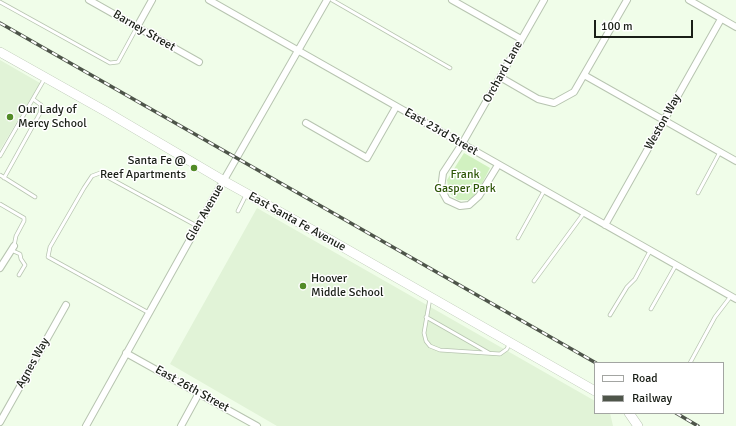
<!DOCTYPE html>
<html>
<head>
<meta charset="utf-8">
<style>
	body { margin:0 }
	#map { position:relative; width:736px; height:426px; overflow:hidden; background:#f0fde9; font-family:Signika,sans-serif }
	canvas { display:block }
	.legend { position:absolute; left:594px; top:362px; width:130px; height:52px; box-sizing:border-box; background:#fff; border:1px solid #a3a5a2; margin:0; padding:5px 7px; list-style:none; font-size:12px; color:#1a1f17 }
	.legend li { display:flex; align-items:center; gap:8px; height:20px }
	.legend b { width:20px; border:1px solid #a3a5a2 }
	.scale { position:absolute; left:594px; top:20px; width:99px; height:18px; box-sizing:border-box; border:2px solid #1a1f17; border-top:0; padding-left:5px; font-size:12px; line-height:14px; white-space:nowrap; color:#1a1f17; -webkit-text-stroke:3px #fff; paint-order:stroke }
</style>
</head>
<body>
<div id="map">
<canvas width="736" height="426"></canvas>
<ul class="legend">
<li><b style="height:5px;background:#fff"></b>Road</li>
<li><b style="height:5px;background:#4e554a"></b>Railway</li>
</ul>
<div class="scale">100 m</div>
</div>
<script>
const ctx = document.querySelector('canvas').getContext('2d');
ctx.lineJoin = 'round';
function fill(path, color) { ctx.fillStyle = color; ctx.fill(path, 'evenodd'); }
const toPath = rows => new Path2D(rows.map(r => 'M' + r).join(''));
function trace(path, color, width, dash) { ctx.strokeStyle = color; ctx.lineWidth = width; ctx.lineCap = dash ? 'butt' : 'round'; ctx.setLineDash(dash || []); ctx.stroke(path); }
function write(font, color, halo, rows, align = 'center') {
  ctx.font = font + ' Signika,sans-serif'; ctx.lineWidth = 3; ctx.setLineDash([]); ctx.textBaseline = 'middle'; ctx.strokeStyle = halo; ctx.fillStyle = color; for (const [text, x, y, turn = 0] of rows) {
    ctx.save(); ctx.translate(x, y); ctx.rotate((+turn || 0) * Math.PI / 180); ctx.textAlign = isNaN(turn) ? turn : align; if (halo) ctx.strokeText(text, 0, 0); ctx.fillText(text, 0, 0); ctx.restore();
  }
}
const built = toPath([
	[0,60,40,83,0,150],
	[257,208,595,401,595,413,610,413,613,426,277,426,170,364]
]);
const green = toPath([
	[464,153,490,168,476,195,468,200,458,200,449,193,447,180]
]);
const lane = toPath([
	[332,0,450,68],
	[0,2,110,63,118,62,137,27],
	[0,156,45,78],
	[0,175,35,197],
	[4,178,40,113,41,105,33,99],
	[698,193,720,152],
	[0,204,24,218,24,221,16,236,14,246],
	[238,211,246,195],
	[518,238,544,191],
	[11,250,20,254,21,259,25,265,19,275],
	[534,281,584,213],
	[430,298,424,333,426,341,430,346,440,350,500,354,507,349,509,344],
	[651,309,676,265],
	[149,313,48,257,50,247,84,188,92,176,100,173,197,226],
	[610,315,627,287,635,279,650,251],
	[426,317,489,353],
	[690,363,715,317,731,296]
]);
const street = toPath([
	[89,0,199,62],
	[209,0,736,299],
	[452,0,521,39],
	[689,0,736,27],
	[137,27,152,0],
	[584,75,736,161],
	[500,77,538,99,554,103,574,92,627,0],
	[306,123,367,158,396,107],
	[498,165,479,196,469,205,460,206,447,200,441,189,443,173,462,144,544,0],
	[605,225,721,19],
	[0,268,14,246],
	[126,353,257,426],
	[0,422,66,305],
	[86,426,197,227,327,0],
	[181,426,199,393]
]);
const secondary = toPath([
	[0,52,105,111,224,181,334,242,595,391],
	[629,413,638,426]
]);
const rail = toPath([
	[0,23,596,363],
	[676,413,698,426]
]);
const markers = [
	[10,117,4,"#528b27"],
	[194,168,4,"#528b27"],
	[303,286,4,"#528b27"]
];
const streetNames = [
	["Barney Street",144,31,30],
	["Orchard Lane",503,72,-61],
	["Weston Way",663,122,-61],
	["East 23rd Street",441,132,30],
	["Glen Avenue",205,213,-60],
	["East Santa Fe Avenue",297,222,29],
	["Agnes Way",33,363,-61],
	["East 26th Street",192,389,29]
];
const poiNames = [
	["Our Lady of",18,110],
	["Mercy School",18,124],
	["Santa Fe @",186,161,"right"],
	["Reef Apartments",186,175,"right"],
	["Hoover",311,279],
	["Middle School",311,293]
];
const parkNames = [
	["Frank",465,175],
	["Gasper Park",465,189]
];
fill(built, '#e1f3d7');
fill(green, '#d1f1c0');
trace(lane, '#b7c4b0', 4.5);
trace(street, '#b7c4b0', 8);
trace(secondary, '#b7c4b0', 10);
trace(lane, '#fff', 3);
trace(street, '#fff', 6);
trace(secondary, '#fff', 9);
trace(rail, '#4e554a', 3.5);
trace(rail, '#fff', 2, [6]);
for (const [x, y, r, color] of markers) { const dot = new Path2D(); dot.arc(x, y, r, 0, 2 * Math.PI); ctx.fillStyle = color; ctx.fill(dot); trace(dot, '#fff', 1.5); }
write('12px', '#1a1f17', '#fff', streetNames);
write('12px', '#1a1f17', '#fff', poiNames, 'left');
write('12px', '#2e5708', '#fff', parkNames);
</script>
</body>
</html>
